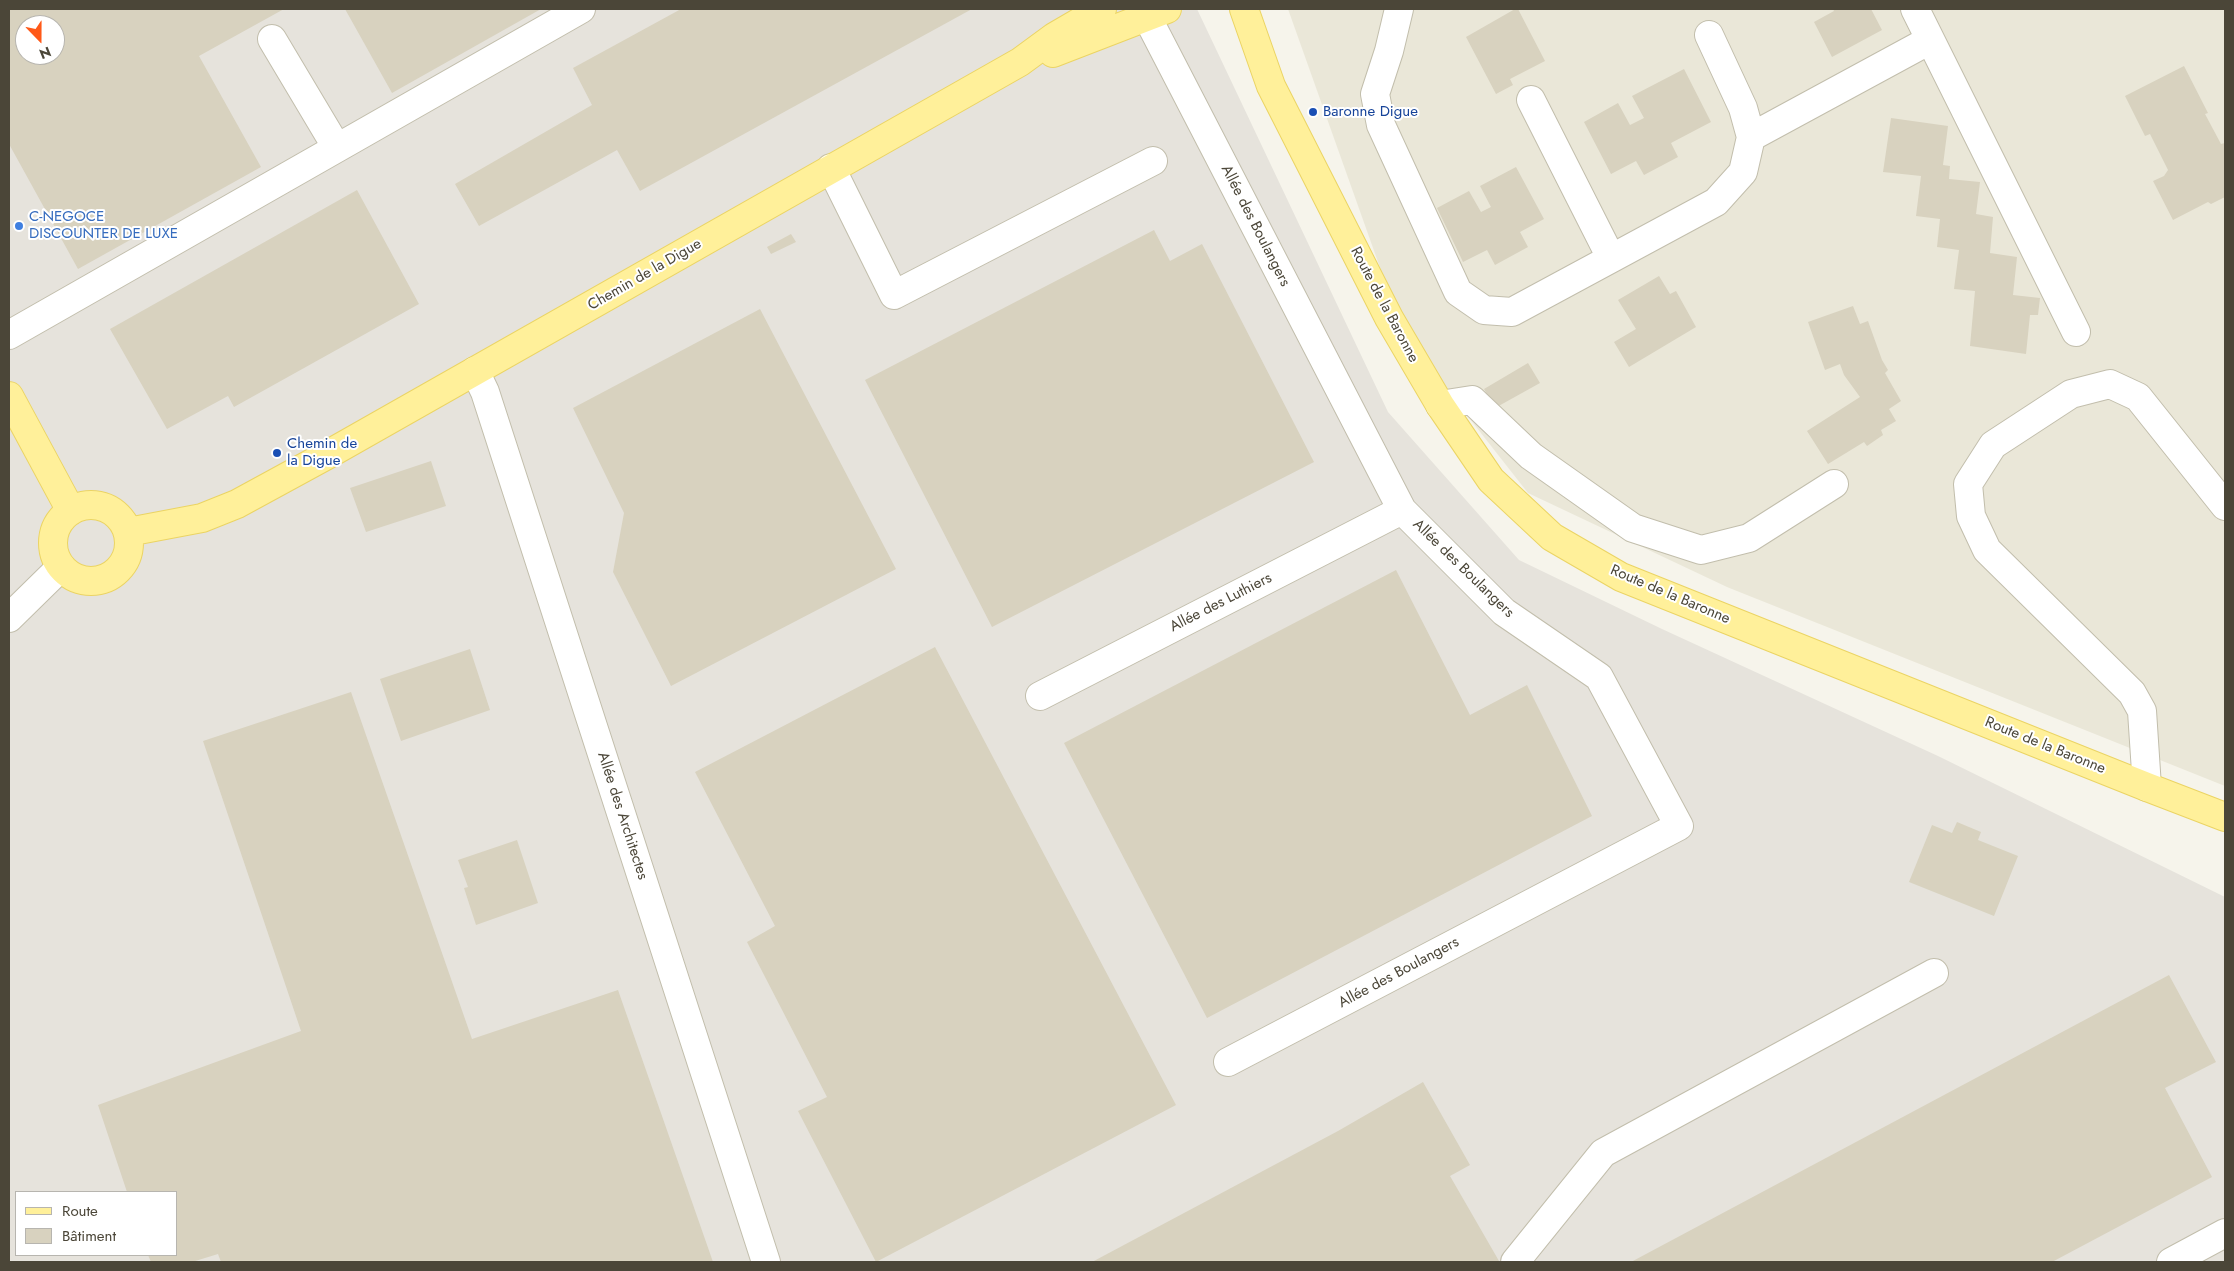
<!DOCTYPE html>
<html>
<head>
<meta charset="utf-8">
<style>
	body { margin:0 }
	#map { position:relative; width:2234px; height:1271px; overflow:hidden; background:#f6f4eb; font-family:Jost,sans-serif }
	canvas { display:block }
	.frame { position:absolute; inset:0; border:10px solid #4b4638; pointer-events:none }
	.legend { position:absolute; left:15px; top:1191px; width:162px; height:65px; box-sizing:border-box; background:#fff; border:1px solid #b7b5af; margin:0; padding:6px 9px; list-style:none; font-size:15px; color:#4b4638 }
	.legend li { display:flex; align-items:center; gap:10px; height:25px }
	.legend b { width:25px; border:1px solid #b7b5af }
	.north { position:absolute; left:15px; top:15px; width:50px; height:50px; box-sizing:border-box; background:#fff; border:1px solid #b7b5af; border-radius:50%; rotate:158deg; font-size:14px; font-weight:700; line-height:20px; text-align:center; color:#4b4638 }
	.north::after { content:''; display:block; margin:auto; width:18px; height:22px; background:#ff5918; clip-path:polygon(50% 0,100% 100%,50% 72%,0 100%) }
</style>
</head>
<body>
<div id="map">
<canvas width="2234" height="1271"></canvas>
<div class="frame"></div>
<ul class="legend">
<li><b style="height:6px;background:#fff09a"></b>Route</li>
<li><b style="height:14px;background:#d8d2bf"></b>Bâtiment</li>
</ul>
<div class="north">N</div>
</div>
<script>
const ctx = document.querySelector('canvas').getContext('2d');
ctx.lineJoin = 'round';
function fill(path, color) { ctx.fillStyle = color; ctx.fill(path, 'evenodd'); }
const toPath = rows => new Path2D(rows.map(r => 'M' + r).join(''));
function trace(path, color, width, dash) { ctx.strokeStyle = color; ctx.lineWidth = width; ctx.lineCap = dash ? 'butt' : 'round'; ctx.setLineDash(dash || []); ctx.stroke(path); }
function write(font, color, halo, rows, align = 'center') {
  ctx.font = font + ' Jost,sans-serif'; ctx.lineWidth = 4; ctx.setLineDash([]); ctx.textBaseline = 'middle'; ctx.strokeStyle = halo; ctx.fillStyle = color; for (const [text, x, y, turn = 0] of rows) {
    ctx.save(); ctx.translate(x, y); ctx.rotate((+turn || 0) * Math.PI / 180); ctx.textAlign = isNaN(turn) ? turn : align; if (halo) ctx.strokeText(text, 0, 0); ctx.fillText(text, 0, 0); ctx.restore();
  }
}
const residential = toPath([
	[1288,9,2225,9,2225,786,1727,587,1528,493,1404,335]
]);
const industrial = toPath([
	[9,9,1197,9,1388,412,1519,560,1662,629,1938,756,2225,897,2225,1262,9,1262],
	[25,25,55,25,55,55,25,55],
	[16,1192,176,1192,176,1255,16,1255]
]);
const building = toPath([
	[11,9,284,9,199,56,261,167,78,269,9,144,9,10],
	[25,25,55,25,55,55,25,55],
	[345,9,541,9,392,93],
	[681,9,972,9,640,191,617,150,479,226,455,184,592,105,573,68],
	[1515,9,1518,9,1545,61,1510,79,1513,85,1496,94,1466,37],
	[1833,9,1871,9,1882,30,1832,57,1814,22,1834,11],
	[2184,66,2208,113,2205,114,2221,144,2225,143,2225,197,2211,204,2208,202,2173,220,2153,181,2164,176,2168,170,2150,134,2145,136,2125,96],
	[1684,69,1711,122,1671,143,1678,157,1644,175,1636,161,1611,174,1584,122,1618,103,1630,125,1644,118,1632,96],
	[1891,118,1948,126,1943,165,1950,166,1949,179,1980,182,1976,214,1993,217,1990,253,2017,257,2013,295,2040,298,2038,315,2030,315,2026,354,1970,346,1975,291,1954,289,1959,250,1937,247,1940,219,1916,216,1921,176,1883,172],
	[1516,167,1544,219,1520,232,1528,247,1495,265,1487,250,1463,262,1437,208,1469,191,1481,212,1491,207,1480,186],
	[357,190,419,304,234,407,228,396,167,429,110,329],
	[1154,230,1170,261,1202,244,1314,462,992,627,865,380],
	[791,234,796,242,771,254,767,247],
	[1659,276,1670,294,1676,291,1696,327,1629,367,1614,342,1636,329,1618,300],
	[1853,306,1860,324,1868,321,1882,360,1888,370,1885,373,1901,401,1889,409,1896,421,1881,430,1883,435,1867,446,1864,442,1828,464,1807,431,1860,397,1844,375,1840,364,1825,370,1808,322],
	[760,309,896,569,671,686,613,572,624,513,573,408],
	[1528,363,1540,383,1495,408,1484,389],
	[431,461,446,506,366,532,350,488],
	[1396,570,1470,715,1527,685,1592,816,1207,1018,1064,743],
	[935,647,1176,1105,876,1262,798,1111,827,1097,747,942,775,926,695,772],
	[470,649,490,710,401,741,380,679],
	[351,692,472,1039,618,990,713,1262,221,1262,218,1254,192,1262,151,1262,148,1255,176,1255,176,1192,127,1192,98,1105,301,1031,203,741],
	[1957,822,1981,832,1978,840,2018,856,1994,916,1909,882,1932,825,1952,833],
	[517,840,538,903,476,925,464,888,468,887,458,860],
	[2169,975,2216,1062,2165,1088,2212,1177,2052,1262,1631,1262],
	[1423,1082,1470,1165,1450,1176,1499,1261,1092,1262,1338,1131]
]);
const minor = toPath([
	[1399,9,1389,51,1375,94,1381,125,1458,292,1484,310,1512,312,1716,202,1743,172,1751,137,1743,108,1709,35],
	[1915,9,2076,332],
	[1146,15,1402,510,1504,612,1599,677,1679,826,1228,1062],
	[272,39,337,148],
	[1531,100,1611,258],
	[1751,137,1930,40],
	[831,168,894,295,1153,161],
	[9,335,581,9],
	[475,371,485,392,766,1262],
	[1440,405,1472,400,1531,456,1633,528,1701,550,1749,538,1834,484],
	[9,618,61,567],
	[1040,696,1402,510],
	[2147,787,2142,711,2132,693,1987,550,1971,516,1968,484,1993,445,2071,394,2110,384,2138,397,2225,506],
	[1515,1262,1603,1153,1934,973],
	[2171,1262,2225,1233]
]);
const major = toPath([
	[1244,9,1271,86,1389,318,1440,405,1491,480,1552,537,1621,577,2147,787,2225,817],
	[1053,53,1167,9],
	[9,396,71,511],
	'53 543a38 38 0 1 1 76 0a38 38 0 1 1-76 0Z',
	[128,532,202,518,237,504,327,455,1020,62,1054,37,1102,9]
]);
const markers = [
	[1313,112,5,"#1a4fb4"],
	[19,226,5,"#3f7fe0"],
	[277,453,5,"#1a4fb4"]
];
const transitNames = [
	["Baronne Digue",1323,112],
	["Chemin de",287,444],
	["la Digue",287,461]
];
const shopNames = [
	["C-NEGOCE",29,217],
	["DISCOUNTER DE LUXE",29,234]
];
const streetNames = [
	["Allée des Boulangers",1255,226,63],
	["Chemin de la Digue",645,275,-30],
	["Route de la Baronne",1384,305,62],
	["Allée des Boulangers",1463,569,44],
	["Route de la Baronne",1670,595,23],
	["Allée des Luthiers",1221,603,-27],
	["Route de la Baronne",2045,746,22],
	["Allée des Architectes",622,816,72],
	["Allée des Boulangers",1399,973,-28]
];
fill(residential, '#eae7d8');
fill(industrial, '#e6e3dc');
fill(building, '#d8d2bf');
trace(minor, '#c2beac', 30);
trace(major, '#ebd464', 30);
trace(minor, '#fff', 28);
trace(major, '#fff09a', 28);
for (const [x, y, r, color] of markers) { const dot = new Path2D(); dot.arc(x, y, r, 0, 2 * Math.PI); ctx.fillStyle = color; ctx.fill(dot); trace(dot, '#fff', 2); }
write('15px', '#164399', '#fff', transitNames, 'left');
write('15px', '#366cbe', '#fff', shopNames, 'left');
write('15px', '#4b4638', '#fff', streetNames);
</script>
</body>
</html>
